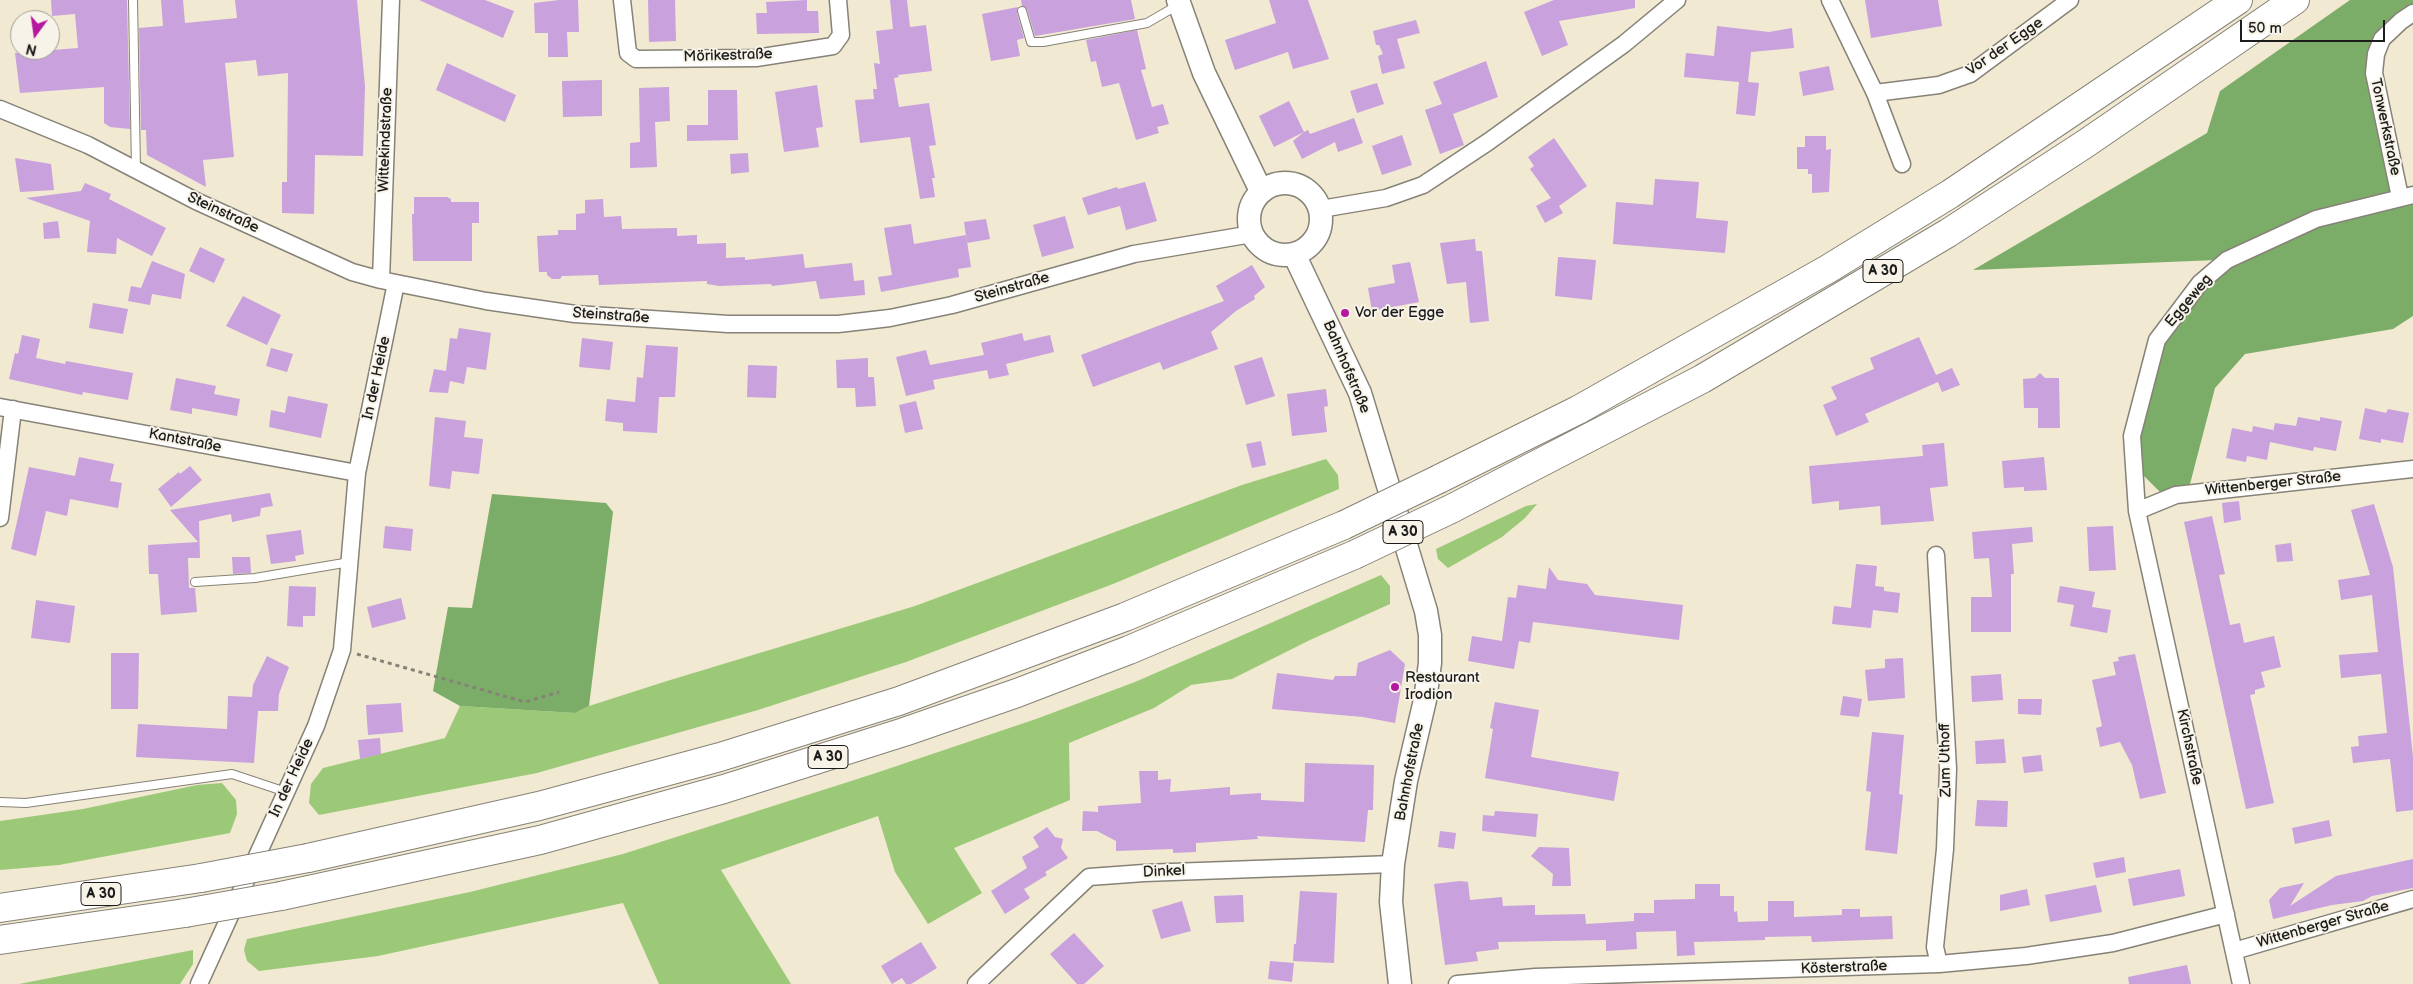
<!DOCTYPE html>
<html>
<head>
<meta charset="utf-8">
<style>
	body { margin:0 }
	#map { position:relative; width:2413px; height:984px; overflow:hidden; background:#f1e9d2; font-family:"Balsamiq Sans",sans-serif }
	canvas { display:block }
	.north { position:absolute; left:10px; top:10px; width:50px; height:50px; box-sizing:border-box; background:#f7f3e8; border:1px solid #9f9d96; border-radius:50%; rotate:194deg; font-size:14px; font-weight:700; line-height:20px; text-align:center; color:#1c1c1c }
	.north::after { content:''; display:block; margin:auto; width:18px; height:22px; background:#b5179e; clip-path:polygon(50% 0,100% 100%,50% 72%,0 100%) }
	.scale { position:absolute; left:2240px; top:20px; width:145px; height:22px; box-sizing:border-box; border:2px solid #1c1c1c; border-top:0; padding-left:6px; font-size:15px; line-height:18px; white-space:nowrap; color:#1c1c1c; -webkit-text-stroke:4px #f7f3e8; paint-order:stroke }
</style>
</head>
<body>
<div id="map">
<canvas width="2413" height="984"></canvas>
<div class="north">N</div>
<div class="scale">50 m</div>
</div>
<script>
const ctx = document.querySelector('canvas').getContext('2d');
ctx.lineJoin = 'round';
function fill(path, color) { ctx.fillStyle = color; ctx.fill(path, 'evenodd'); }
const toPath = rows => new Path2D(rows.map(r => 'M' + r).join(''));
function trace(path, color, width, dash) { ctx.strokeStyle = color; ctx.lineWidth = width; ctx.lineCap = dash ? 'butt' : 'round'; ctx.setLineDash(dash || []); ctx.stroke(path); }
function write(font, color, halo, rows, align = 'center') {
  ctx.font = font + ' "Balsamiq Sans",sans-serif'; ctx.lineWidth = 4; ctx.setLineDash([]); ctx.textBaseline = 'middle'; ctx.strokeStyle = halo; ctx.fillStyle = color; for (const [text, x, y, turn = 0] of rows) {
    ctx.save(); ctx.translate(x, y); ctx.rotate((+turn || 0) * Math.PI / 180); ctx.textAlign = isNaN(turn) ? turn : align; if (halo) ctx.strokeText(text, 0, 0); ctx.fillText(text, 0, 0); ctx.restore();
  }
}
const green = toPath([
	[1326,459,1338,475,1339,489,1113,584,906,662,758,710,537,773,319,815,309,803,311,784,323,768,445,738,460,706,575,713,589,706,667,681,915,606,1242,485],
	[1537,504,1525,518,1502,537,1448,568,1438,559,1436,549,1526,506],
	[1381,575,1390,586,1390,604,1310,640,1232,679,1191,685,1154,708,1069,743,1070,800,954,848,982,893,928,924,895,872,878,816,721,870,791,984,659,984,623,903,378,956,259,971,247,961,244,950,247,939,470,892,623,854,873,774,1036,719,1135,682],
	[222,783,236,800,237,814,230,833,59,865,0,870,0,821,83,809,197,785],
	[193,950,193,964,180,984,19,984]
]);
const forest = toPath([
	[2350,0,2413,0,2413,10,2376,35,2367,57,2368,83,2403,198,2413,197,2413,316,2393,329,2245,354,2215,388,2190,484,2160,492,2141,473,2138,436,2161,343,2204,288,2241,259,1973,270,2207,133,2220,91],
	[492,494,606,503,613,512,589,706,575,713,460,706,433,691,448,607,472,608]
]);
const building = toPath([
	[51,0,127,0,130,129,110,127,104,123,104,87,20,93,15,53,78,48,75,14,52,16],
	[161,0,183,0,185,23,237,18,235,0,357,0,365,86,363,156,315,155,314,214,282,213,282,182,287,182,288,73,258,76,256,60,225,63,234,157,203,160,206,187,147,155,146,130,141,130,139,28,163,26],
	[419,0,485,0,514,11,503,38],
	[559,0,578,0,579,32,567,32,568,57,548,57,548,33,535,33,534,3],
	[648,0,675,0,676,41,649,42],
	[807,0,807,11,818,11,819,33,757,34,756,13,767,13,766,2],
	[890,0,907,0,910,27,926,25,932,71,898,75,899,77,894,78,899,107,929,103,936,145,929,146,935,178,932,178,935,197,920,199,910,137,860,143,855,100,874,99,873,89,877,89,874,63,880,64,876,31,893,29],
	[1021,0,1131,0,1135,19,1035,36,1027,9,1022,6],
	[1269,0,1308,0,1329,59,1293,69,1288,52,1235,70,1225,40,1276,23],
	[1554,0,1635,0,1635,8,1559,21,1568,45,1542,56,1524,12],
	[1865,0,1938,0,1942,26,1871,38],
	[1018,7,1017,13,1024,38,1017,40,1020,56,991,61,982,14],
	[1416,20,1420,33,1397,39,1405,68,1382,74,1378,56,1383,54,1379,45,1376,45,1373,31],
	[1717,26,1769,32,1792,28,1794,48,1751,52,1748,82,1759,83,1755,116,1736,114,1739,82,1684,77,1686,53,1714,56],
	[1137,30,1146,69,1141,70,1152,107,1163,104,1169,124,1157,127,1159,133,1136,140,1119,83,1102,87,1096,61,1091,62,1086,40],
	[1486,61,1498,97,1453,114,1464,145,1440,154,1425,110,1442,104,1433,82],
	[447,63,516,95,505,122,436,90],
	[1829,66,1834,90,1803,96,1799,72],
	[602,80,602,116,563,117,562,81],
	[1377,83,1384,104,1357,113,1350,91],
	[817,85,823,127,816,128,819,147,784,152,775,92],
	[669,87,670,121,655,122,657,167,630,168,630,143,640,142,639,88],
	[708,90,737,90,738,140,687,141,687,125,708,125],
	[1289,101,1304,132,1308,130,1310,134,1354,118,1363,143,1338,152,1335,142,1302,159,1293,141,1304,132,1274,147,1259,116],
	[1402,135,1412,165,1382,175,1372,146],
	[1805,136,1826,136,1826,150,1831,149,1829,192,1812,193,1812,174,1808,174,1808,169,1797,169,1797,147,1805,147],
	[1554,138,1587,186,1559,206,1563,213,1545,223,1536,206,1551,198,1530,169,1534,166,1528,157],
	[748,153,749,172,731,174,730,154],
	[15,158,51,164,54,190,20,192],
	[1655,179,1699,182,1696,218,1728,221,1725,253,1613,244,1616,202,1653,205],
	[1145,182,1157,221,1126,230,1120,206,1088,215,1082,198,1117,187,1118,189],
	[85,183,111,194,109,199,166,228,152,256,117,238,116,254,87,252,90,221,26,198,81,191],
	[414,197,447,197,451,199,451,202,479,202,479,223,472,223,472,261,413,261,412,214,414,214],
	[603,199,604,217,621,216,622,229,677,228,677,236,697,235,697,244,726,243,726,258,745,257,745,260,803,254,805,268,852,263,854,281,864,280,865,295,820,299,816,281,772,286,771,284,719,286,707,284,707,281,599,285,598,275,562,276,560,279,552,279,547,275,547,272,539,272,537,236,558,235,558,230,576,230,576,214,585,213,585,200],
	[1065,216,1074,248,1042,257,1033,225],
	[986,219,990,239,967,243,964,222],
	[58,221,60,238,44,239,43,223],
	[911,224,914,244,966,235,971,267,958,269,959,277,881,292,878,277,892,275,884,228],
	[1475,239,1476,251,1482,251,1489,321,1470,323,1466,282,1447,284,1440,243],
	[200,247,225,259,214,283,189,271],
	[1558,257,1596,260,1592,300,1555,296],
	[152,261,185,274,181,299,152,294,150,305,128,301,131,286,141,288],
	[1410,262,1419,302,1372,311,1368,288,1395,283,1392,265],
	[1252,265,1265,287,1254,296,1255,299,1236,311,1211,332,1218,349,1163,370,1160,362,1093,387,1081,355,1224,301,1216,286],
	[243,296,281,315,267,345,226,326],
	[93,303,128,309,123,334,89,328],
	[459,328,491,333,486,370,467,367,464,384,450,381,448,393,429,392,434,369,446,371,450,338,457,339],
	[1022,333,1024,341,1050,335,1054,352,1006,364,1009,375,989,379,987,370,933,380,935,389,906,396,896,357,926,350,930,365,984,355,981,343],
	[22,335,40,339,36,358,65,364,66,361,133,373,128,400,83,392,82,395,9,379,15,353,18,354],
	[1919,337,1936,375,1952,368,1960,385,1942,392,1938,382,1865,414,1869,422,1836,436,1823,405,1837,399,1831,387,1874,369,1870,358],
	[582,338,613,342,610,370,579,367],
	[646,345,678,347,675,397,659,397,657,433,623,431,623,423,605,421,607,399,635,402,637,377,643,378],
	[271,348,293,354,287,372,266,366],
	[1262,357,1275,396,1246,405,1234,366],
	[868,358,868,377,874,377,876,406,856,407,855,388,837,388,836,360],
	[748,365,777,366,776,398,747,397],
	[2040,373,2045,378,2059,378,2060,428,2038,428,2038,408,2024,408,2023,379,2035,378],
	[176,378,216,386,214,394,240,399,237,416,192,408,192,414,170,410],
	[1326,389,1328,406,1324,407,1327,432,1292,436,1287,394],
	[288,396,328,404,321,438,269,427,271,410,285,413],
	[916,401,923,429,905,433,899,405],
	[2365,408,2386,413,2388,409,2409,413,2403,443,2381,439,2381,443,2359,439],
	[435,417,466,421,464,437,483,439,479,474,452,471,450,489,429,486],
	[2298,417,2320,421,2320,417,2342,421,2336,451,2314,447,2313,451,2270,442,2267,460,2247,456,2246,462,2226,458,2232,428,2252,432,2253,426,2273,430,2273,432,2275,423,2296,426],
	[1261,441,1266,465,1252,468,1246,444],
	[1944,443,1948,486,1930,488,1934,521,1881,525,1880,506,1839,510,1839,501,1812,504,1809,466,1923,456,1922,445],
	[79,457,114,464,110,481,122,483,118,508,70,499,67,516,46,511,36,556,11,549,29,467,75,476],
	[2044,457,2047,490,2024,491,2024,487,2004,488,2002,461],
	[190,466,202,480,171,507,158,489,179,472,180,474],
	[270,493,273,506,261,508,260,516,232,522,231,514,199,521,200,558,188,558,189,588,195,588,197,612,161,615,158,574,149,574,148,545,198,542,170,510],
	[2239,501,2241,520,2224,523,2222,503],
	[2374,504,2393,567,2413,757,2413,810,2396,812,2390,759,2353,763,2351,747,2359,746,2358,736,2387,733,2381,674,2341,678,2339,655,2378,652,2372,595,2341,600,2338,580,2370,575,2351,510],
	[2212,516,2225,574,2219,575,2230,625,2240,623,2244,643,2274,636,2281,667,2261,672,2265,687,2255,690,2255,694,2250,695,2274,803,2246,809,2184,522],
	[385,526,413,529,411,551,383,548],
	[2113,526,2116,570,2089,571,2087,527],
	[2032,527,2033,542,2012,544,2014,574,2011,574,2011,632,1971,632,1971,597,1992,597,1989,558,1974,559,1972,532],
	[301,530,304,554,295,556,296,561,271,564,266,535],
	[2291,543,2293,561,2277,562,2275,545],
	[232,557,250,557,251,573,233,574],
	[1856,564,1877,566,1875,586,1884,587,1884,591,1900,593,1898,613,1873,610,1871,628,1832,624,1834,606,1851,608],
	[1549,567,1558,580,1587,584,1595,595,1683,605,1679,640,1533,622,1530,643,1519,641,1514,669,1468,661,1472,636,1502,641,1508,597,1516,598,1518,585,1546,589],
	[289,586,316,587,315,616,303,616,303,627,287,626],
	[2060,586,2095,592,2092,607,2111,610,2107,633,2070,626,2074,605,2057,602],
	[401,598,406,619,372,628,367,607],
	[36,600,75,606,70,643,31,638],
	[1390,650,1405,664,1395,723,1363,717,1272,709,1277,673,1333,680,1335,676,1356,676,1358,663],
	[111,653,139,653,138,709,111,709],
	[2135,654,2166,793,2140,799,2132,765,2120,742,2100,747,2096,728,2102,726,2092,680,2116,675,2113,662,2119,661,2118,657],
	[267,656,289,667,279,694,278,711,258,711,254,763,136,757,138,724,227,729,228,696,252,697,253,685],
	[1903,658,1905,698,1868,701,1865,670,1885,668,1885,659],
	[2001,674,2003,700,1972,702,1971,676],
	[1843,696,1862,699,1859,717,1840,715],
	[2018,699,2042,699,2041,715,2018,714],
	[1495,702,1539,710,1531,757,1619,772,1614,801,1485,778,1493,729,1490,728],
	[401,703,403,732,368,735,366,705],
	[1872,732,1904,735,1899,794,1903,795,1897,854,1865,850,1871,792,1866,791],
	[380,738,381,754,360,759,358,740],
	[2004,739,2006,763,1976,764,1975,741],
	[2041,755,2043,771,2024,773,2022,757],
	[1305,763,1374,765,1373,810,1368,810,1365,842,1257,836,1258,839,1196,843,1196,852,1173,853,1173,849,1116,851,1116,841,1097,831,1082,831,1083,811,1098,812,1098,806,1141,803,1139,771,1158,771,1158,780,1171,779,1170,792,1230,787,1230,795,1261,793,1261,800,1304,802],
	[1977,800,2008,801,2007,827,1975,826],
	[1495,811,1538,814,1536,837,1482,831,1483,815,1494,816],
	[2329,820,2332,836,2295,844,2292,828],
	[1047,827,1055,837,1063,839,1061,848,1068,858,1045,872,1047,875,1024,889,1030,898,1005,914,991,891,1027,868,1022,857,1039,847,1033,837],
	[1440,831,1456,833,1454,849,1438,847],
	[1539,847,1569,848,1571,886,1552,886,1553,874,1531,856],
	[2124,857,2126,872,2096,878,2093,863],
	[2413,859,2413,888,2372,896,2363,901,2332,905,2273,919,2269,900,2280,888,2304,883,2290,906,2336,876],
	[2180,869,2185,896,2133,906,2128,879],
	[1460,881,1468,882,1470,900,1502,897,1503,906,1535,905,1535,915,1585,914,1586,924,1634,921,1634,913,1654,913,1654,900,1695,899,1695,884,1720,884,1720,896,1734,896,1734,912,1737,911,1738,922,1768,921,1768,901,1794,901,1794,917,1842,915,1842,909,1860,909,1860,917,1892,916,1893,939,1812,942,1811,936,1765,937,1765,940,1694,942,1695,955,1677,956,1676,931,1636,932,1637,949,1606,951,1606,940,1498,942,1499,949,1476,952,1478,961,1445,965,1434,884],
	[2096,885,2102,912,2050,922,2045,895],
	[2027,889,2030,905,2000,911,2000,895],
	[1300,891,1337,893,1334,963,1293,961,1294,944,1296,944],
	[1243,895,1244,922,1216,923,1214,896],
	[1182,901,1191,931,1161,939,1152,910],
	[1074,933,1104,966,1084,984,1077,984,1050,954],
	[921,942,937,968,911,984,906,984,902,978,892,984,881,966],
	[1270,961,1294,963,1292,982,1268,979],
	[2187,965,2191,984,2129,984,2128,977]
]);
const path = toPath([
	[357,654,525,702,559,692]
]);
const lane = toPath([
	[133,0,136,169],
	[1022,11,1031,42,1043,42,1147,23,1178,5],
	[195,582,255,578,350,562],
	[0,802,26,803,232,774,286,792]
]);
const street = toPath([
	[622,0,628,53,636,59,756,58,833,46,841,35,838,0],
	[1830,0,1875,93,1902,164],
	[1875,93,1939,85,1970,74,2070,0],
	[0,109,88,145,196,201,352,272,381,280,486,301,575,314,728,324,838,324,890,318,952,305,1134,254,1252,234],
	[2400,197,2374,73,2376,54,2382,39,2401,21,2413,13],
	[1321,209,1386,198,1423,185,1488,142,1624,44,1677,0],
	[381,280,391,0],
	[0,407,357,473],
	[2137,511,2176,495,2413,469],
	[0,518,13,409],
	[1936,555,1948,769,1945,849,1935,947,1939,964],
	[2234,951,2413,899],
	[199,984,316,726,342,650,357,473,396,283],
	[976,984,1089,877,1144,873,1393,864],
	[1457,984,1535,977,1939,964,2026,956,2113,943,2226,914],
	[2241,984,2137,511,2132,436,2157,340,2200,283,2227,260,2316,219,2413,195]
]);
const secondary = toPath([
	[1178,0,1204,73,1261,191],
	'1249 219a36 36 0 1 1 72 0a36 36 0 1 1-72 0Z',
	[1294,254,1360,393,1426,611,1430,635,1430,663,1425,700,1406,781,1393,864,1391,902,1400,984]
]);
const highway = toPath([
	[1439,479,1578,410,1828,269,1950,194,2238,0],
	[1451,509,1702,379,1948,233,2085,144,2295,0],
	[308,858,539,806,720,757,899,701,1125,617,1344,525],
	[281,896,540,840,724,789,904,732,1017,693,1129,650,1354,555],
	[0,908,201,878],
	[0,940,185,913]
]);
const highwayBridge = toPath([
	[1344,525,1439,479],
	[1354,555,1451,509],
	[201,878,308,858],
	[185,913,281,896]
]);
const markers = [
	[1345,313,5,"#b5179e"],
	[1395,687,5,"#b5179e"]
];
const shields = [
	[1883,271,40],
	[1403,532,40],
	[828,757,40],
	[101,894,40]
];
const shieldNames = [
	["A 30",1883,271],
	["A 30",1403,532],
	["A 30",828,757],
	["A 30",101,894]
];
const streetNames = [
	["Vor der Egge",2005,47,-35],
	["Mörikestraße",728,56,-2],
	["Tonwerkstraße",2385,127,78],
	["Wittekindstraße",386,140,-88],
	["Steinstraße",223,213,25],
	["Steinstraße",1012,288,-16],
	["Eggeweg",2189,301,-50],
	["Steinstraße",611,316,4],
	["Bahnhofstraße",1346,367,67],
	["In der Heide",377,378,-78],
	["Kantstraße",185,441,11],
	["Wittenberger Straße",2273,484,-6],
	["Kirchstraße",2189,747,78],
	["Zum Uthoff",1946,760,-91],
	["Bahnhofstraße",1410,772,-79],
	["In der Heide",292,778,-65],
	["Dinkel",1164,872,-3],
	["Wittenberger Straße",2323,925,-16],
	["Kösterstraße",1844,968,-2]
];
const poiNames = [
	["Vor der Egge",1355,313],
	["Restaurant",1405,678],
	["Irodion",1405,695]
];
fill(green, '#9bc977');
fill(forest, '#7cad68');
fill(building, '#c8a1dd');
trace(lane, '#868277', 10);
trace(street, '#868277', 19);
trace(secondary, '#868277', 25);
trace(highway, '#868277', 30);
trace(path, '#868277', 3, [4, 4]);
trace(lane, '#fff', 8);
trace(street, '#fff', 16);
trace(secondary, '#fff', 22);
trace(highway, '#fff', 28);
trace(highwayBridge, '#868277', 30, []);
trace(highwayBridge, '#fff', 28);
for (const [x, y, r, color] of markers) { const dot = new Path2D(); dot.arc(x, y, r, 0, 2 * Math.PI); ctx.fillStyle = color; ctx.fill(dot); trace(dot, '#f7f3e8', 2); }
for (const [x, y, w] of shields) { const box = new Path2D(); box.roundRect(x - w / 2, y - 11.5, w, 23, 4); ctx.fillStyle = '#f7f3e8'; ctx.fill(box); trace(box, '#1c1c1c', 1); }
write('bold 14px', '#1c1c1c', null, shieldNames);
write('15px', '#1c1c1c', '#f7f3e8', streetNames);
write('15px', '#1c1c1c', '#f7f3e8', poiNames, 'left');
</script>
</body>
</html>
